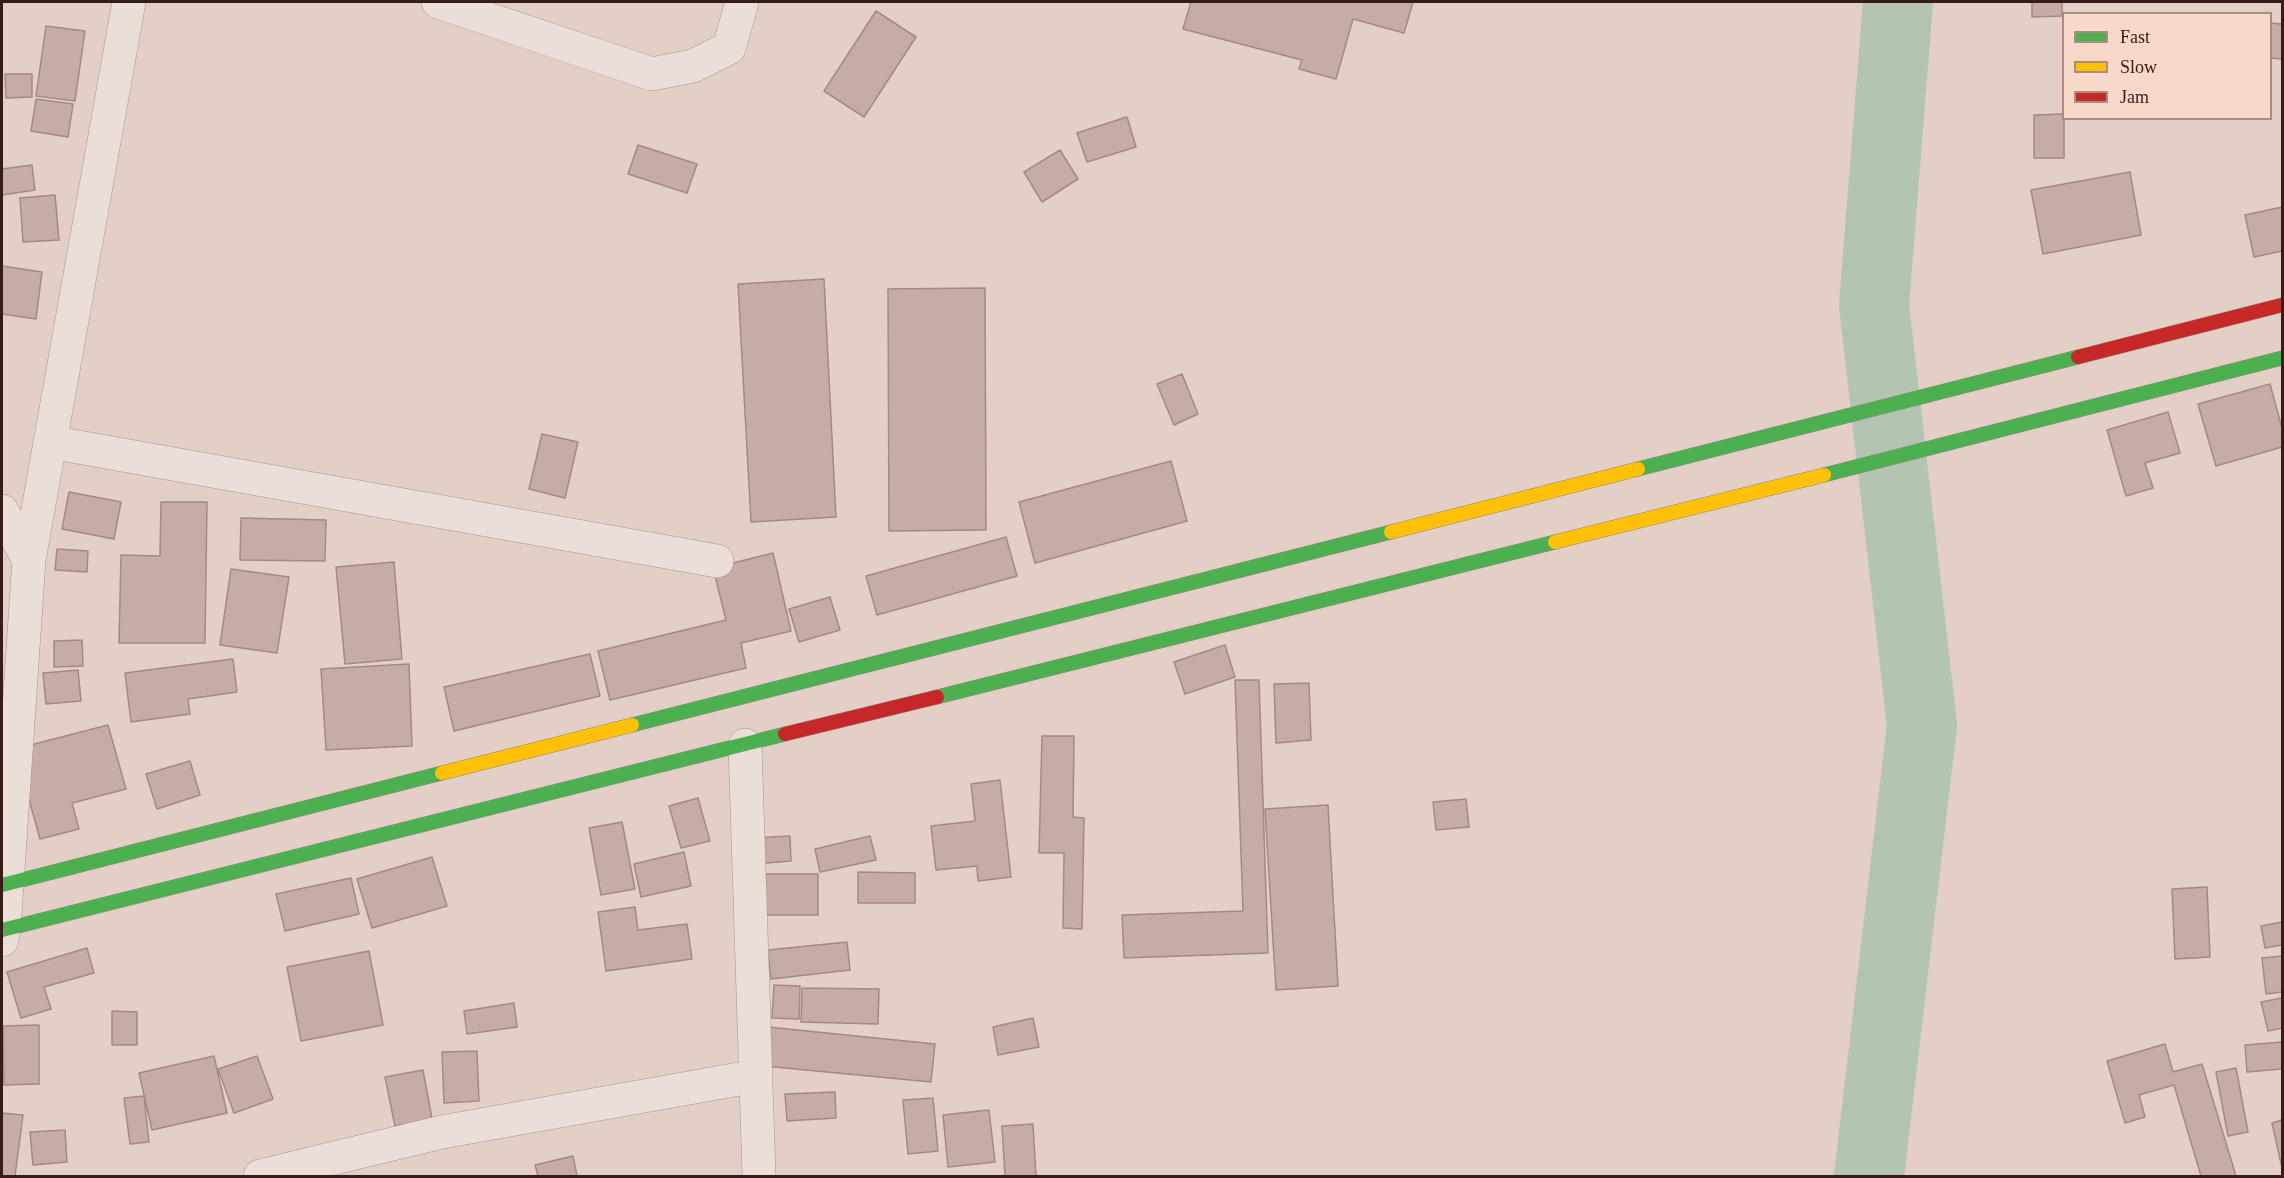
<!DOCTYPE html>
<html>
<head>
<meta charset="utf-8">
<style>
	body { margin:0 }
	#map { position:relative; width:2284px; height:1178px; overflow:hidden; background:#e3cfc6; font-family:"Times New Roman",serif }
	canvas { display:block }
	.frame { position:absolute; inset:0; border:3px solid #351c19; pointer-events:none }
	.legend { position:absolute; left:2062px; top:12px; width:210px; height:108px; box-sizing:border-box; background:#f7d8c9; border:2px solid #a98d83; margin:0; padding:8px 10px; list-style:none; font-size:18px; color:#351c19 }
	.legend li { display:flex; align-items:center; gap:12px; height:30px }
	.legend b { width:30px; border:2px solid #a98d83 }
</style>
</head>
<body>
<div id="map">
<canvas width="2284" height="1178"></canvas>
<div class="frame"></div>
<ul class="legend">
<li><b style="height:8px;background:#4caf50"></b>Fast</li>
<li><b style="height:8px;background:#ffc107"></b>Slow</li>
<li><b style="height:8px;background:#c62828"></b>Jam</li>
</ul>
</div>
<script>
const ctx = document.querySelector('canvas').getContext('2d');
ctx.lineJoin = 'round';
const toPath = rows => new Path2D(rows.map(r => 'M' + r).join(''));
function trace(path, color, width, dash) { ctx.strokeStyle = color; ctx.lineWidth = width; ctx.lineCap = dash ? 'butt' : 'round'; ctx.setLineDash(dash || []); ctx.stroke(path); }
function fill(path, color) { ctx.fillStyle = color; ctx.fill(path, 'evenodd'); }
const river = toPath([
	[1869,1176,1922,725,1874,305,1898,2]
]);
const building = toPath([
	[1191,2,1413,2,1404,33,1353,19,1336,79,1299,69,1302,60,1183,29,1191,2],
	[2032,2,2062,2,2062,16,2032,17,2032,2],
	[876,11,916,37,864,117,824,91,876,11],
	[2270,23,2282,24,2282,59,2270,58,2270,23],
	[46,26,85,31,75,101,36,96,46,26],
	[5,74,32,74,32,97,6,98,5,74],
	[36,99,73,104,68,137,31,131,36,99],
	[2064,114,2064,158,2034,158,2034,115,2064,114],
	[1127,117,1136,147,1087,162,1077,133,1127,117],
	[638,145,697,164,687,193,628,174,638,145],
	[1060,150,1078,179,1042,202,1024,172,1060,150],
	[32,165,35,190,2,195,2,169,32,165],
	[2130,172,2141,235,2043,254,2031,190,2130,172],
	[55,195,59,240,23,242,20,198,55,195],
	[2282,207,2282,251,2254,257,2245,215,2282,207],
	[2,266,42,272,36,319,2,314,2,266],
	[824,279,836,517,751,522,738,284,824,279],
	[985,288,986,530,889,531,888,289,985,288],
	[1182,374,1198,414,1174,425,1157,384,1182,374],
	[2270,384,2282,428,2282,447,2216,466,2198,404,2270,384],
	[2168,412,2180,453,2145,463,2153,488,2126,496,2107,430,2168,412],
	[542,434,578,442,565,498,529,489,542,434],
	[1171,461,1187,521,1035,563,1019,502,1171,461],
	[69,492,121,502,114,539,62,529,69,492],
	[161,502,207,502,205,643,119,643,121,555,160,556,161,502],
	[241,518,326,520,325,561,240,560,241,518],
	[1006,537,1017,576,877,615,866,576,1006,537],
	[57,549,88,551,87,572,55,570,57,549],
	[773,553,791,631,741,643,746,668,610,700,598,651,726,620,713,568,773,553],
	[394,562,402,659,345,664,336,567,394,562],
	[231,569,289,577,277,653,220,645,231,569],
	[830,597,840,630,799,642,789,609,830,597],
	[82,640,83,666,54,667,54,641,82,640],
	[1225,645,1235,677,1185,694,1174,662,1225,645],
	[590,654,600,696,454,731,444,687,590,654],
	[233,659,237,692,188,699,190,714,131,722,125,673,233,659],
	[409,664,412,746,326,750,321,669,409,664],
	[78,670,81,701,46,704,43,673,78,670],
	[1235,680,1259,680,1268,953,1124,958,1122,915,1243,911,1235,680],
	[1309,683,1311,740,1276,743,1274,684,1309,683],
	[108,725,126,789,72,803,79,829,40,839,15,749,108,725],
	[1042,736,1074,736,1073,817,1084,818,1082,929,1063,928,1064,853,1039,853,1042,736],
	[190,761,200,795,157,809,146,774,190,761],
	[1000,780,1011,877,978,881,977,866,936,870,931,826,975,821,971,784,1000,780],
	[698,798,710,841,681,848,669,806,698,798],
	[1466,799,1469,827,1436,830,1433,802,1466,799],
	[1328,805,1338,986,1276,990,1265,809,1328,805],
	[622,822,635,889,601,895,589,828,622,822],
	[790,836,791,861,755,864,753,838,790,836],
	[870,836,876,860,820,872,815,849,870,836],
	[684,852,691,886,641,897,634,864,684,852],
	[432,857,447,906,372,928,357,879,432,857],
	[858,872,915,873,915,903,858,903,858,872],
	[751,874,818,874,818,915,751,915,751,874],
	[351,878,359,914,285,931,276,894,351,878],
	[2207,887,2210,957,2175,959,2172,889,2207,887],
	[635,907,638,930,687,924,692,959,606,971,598,912,635,907],
	[2282,922,2282,945,2265,948,2261,926,2282,922],
	[847,942,850,970,771,979,768,950,847,942],
	[87,948,94,973,44,987,51,1009,21,1018,7,972,87,948],
	[369,951,383,1025,301,1041,287,967,369,951],
	[2282,956,2282,992,2266,994,2262,958,2282,956],
	[774,985,800,986,799,1019,772,1018,774,985],
	[802,988,879,989,878,1024,801,1022,802,988],
	[2282,998,2282,1028,2268,1031,2261,1002,2282,998],
	[514,1003,517,1027,467,1034,464,1011,514,1003],
	[112,1011,137,1012,137,1045,112,1045,112,1011],
	[1033,1018,1039,1047,998,1055,993,1027,1033,1018],
	[39,1025,39,1084,4,1085,3,1026,39,1025],
	[768,1027,935,1044,931,1082,764,1066,768,1027],
	[2282,1042,2282,1069,2247,1072,2245,1045,2282,1042],
	[2165,1044,2173,1072,2202,1064,2236,1176,2201,1176,2174,1085,2139,1095,2145,1117,2125,1123,2107,1061,2165,1044],
	[477,1051,479,1101,444,1103,442,1052,477,1051],
	[214,1056,227,1113,152,1130,139,1073,214,1056],
	[257,1056,273,1099,234,1113,218,1069,257,1056],
	[2236,1068,2248,1132,2228,1136,2216,1072,2236,1068],
	[423,1070,432,1119,395,1126,385,1077,423,1070],
	[835,1092,836,1118,787,1121,785,1094,835,1092],
	[144,1096,149,1142,130,1144,124,1098,144,1096],
	[933,1098,938,1151,908,1154,903,1100,933,1098],
	[989,1110,995,1162,948,1167,943,1115,989,1110],
	[2,1113,23,1115,15,1176,2,1176,2,1113],
	[2282,1120,2282,1168,2272,1123,2282,1120],
	[1033,1124,1036,1176,1005,1176,1002,1126,1033,1124],
	[65,1130,67,1162,33,1165,30,1132,65,1130],
	[573,1156,577,1176,538,1176,535,1165,573,1156]
]);
const street = toPath([
	[438,2,652,74,693,66,729,48,742,2],
	[50,442,717,561],
	[2,511,29,560],
	[745,745,759,1176],
	[2,940,4,929,29,560,129,2],
	[260,1176,442,1132,756,1076]
]);
const fast = toPath([
	[1638,469,2078,357],
	[1824,475,2282,358],
	[937,697,1555,542],
	[632,725,1391,532],
	[2,885,442,773],
	[2,930,785,734]
]);
const slow = toPath([
	[1391,532,1638,469],
	[1555,542,1824,475],
	[442,773,632,725]
]);
const jam = toPath([
	[2078,357,2282,305],
	[785,734,937,697]
]);
trace(river, '#b3c4b2', 70);
fill(building, '#c7aba7');
trace(building, '#a28a86', 1.5);
trace(street, '#a79690', 34);
trace(fast, '#978580', 15);
trace(slow, '#978580', 15);
trace(jam, '#978580', 15);
trace(street, '#ebded8', 33);
trace(fast, '#4caf50', 14);
trace(slow, '#ffc107', 14);
trace(jam, '#c62828', 14);
</script>
</body>
</html>
